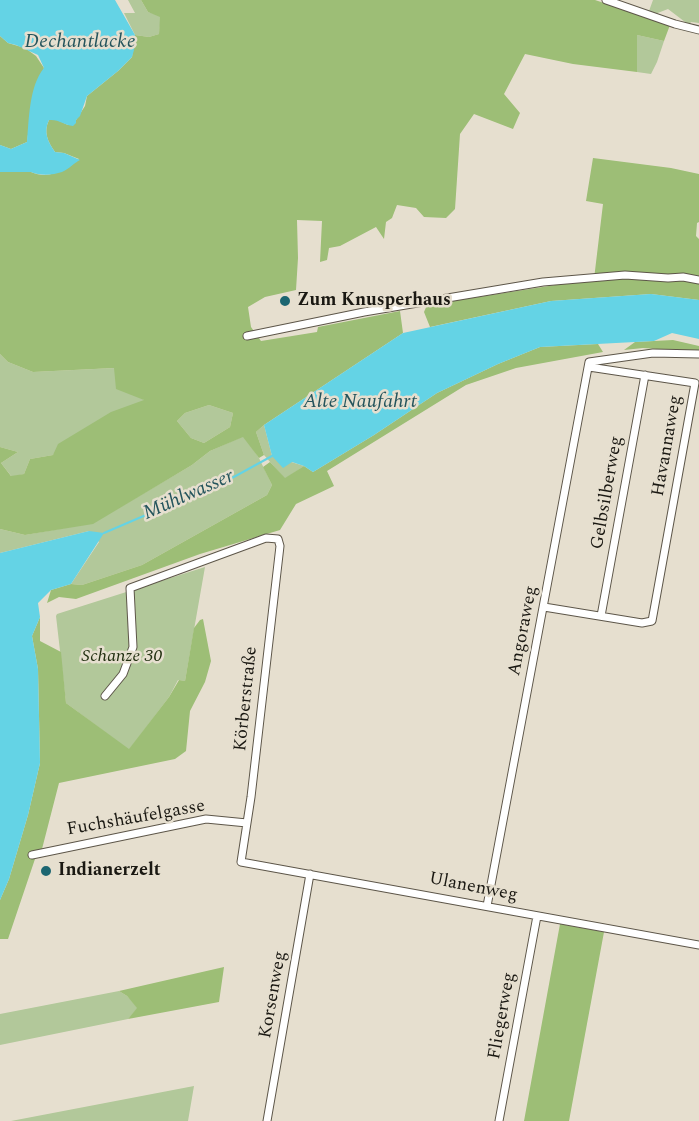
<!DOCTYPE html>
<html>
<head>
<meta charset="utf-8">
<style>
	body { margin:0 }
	canvas { display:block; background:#e6dfcf }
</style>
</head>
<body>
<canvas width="699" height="1121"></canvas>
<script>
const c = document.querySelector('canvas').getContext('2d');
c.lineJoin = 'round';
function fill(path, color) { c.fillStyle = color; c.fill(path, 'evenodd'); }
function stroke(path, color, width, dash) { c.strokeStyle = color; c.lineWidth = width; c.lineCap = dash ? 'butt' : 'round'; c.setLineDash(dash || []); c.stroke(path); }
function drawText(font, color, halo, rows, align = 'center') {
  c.font = font + ' Spectral,serif'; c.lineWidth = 5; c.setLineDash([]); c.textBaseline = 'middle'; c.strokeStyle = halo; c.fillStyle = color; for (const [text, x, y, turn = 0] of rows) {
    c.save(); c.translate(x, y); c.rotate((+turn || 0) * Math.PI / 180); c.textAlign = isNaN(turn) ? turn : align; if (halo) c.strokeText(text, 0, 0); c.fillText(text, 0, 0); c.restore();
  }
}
fill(new Path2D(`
	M128,0h13l7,12 13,4 -2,18 -10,3 -14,-2 -11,-22h11z
	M653,0h46v23l-8,-1 -2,3 -21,-16 -13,5 -6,-3z
	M637,35l27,6 -7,21 -6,12 -14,-2z
	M0,354l8,8 25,10 82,-4 30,33 -34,12 -58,42 -23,4 -6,15 -12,3 -11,-14 17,-11 -18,-5z
	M209,405l24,8 -3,14 -26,16 -13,-5 -14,-17 8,-8z
	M264,425l8,31 32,10 -19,13 -21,-24 -8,-23z
	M244,436l15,22 13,27 -5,10 -125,70 -60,20 -11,-1 28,-42 -10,-11 -89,22v-24l25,6 68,-12 99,-58 18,-14z
	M205,567l-20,114 -7,-1 -9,17 -40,53 -63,-47 -10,-87 1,-2z
	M119,991l8,5 11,12 -10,11 -128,26v-31z
	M194,1086l-6,35h-177z`), '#b2c89a');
fill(new Path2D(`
	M141,0h454l75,25 -6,16 -27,-6v37l-64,-8 -48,-10 -21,40 16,19 -7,16 -39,-15 -14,20 -5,75 -9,9 -22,-1 -8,-9 -19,-3 -5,13 -6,4 -2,17 -8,-12 -36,19 -11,2 -2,12 -7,2 2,-41 -25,-1 1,38 -2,32 -31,7 -17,10 3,20 10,14 56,-9 1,-5 82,-16 3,22 -139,92 -8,7 8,23 -5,3 -16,-21 -33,14 -18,14 -99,59 -68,11 -25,-6v-82l18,5 -17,11 10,13 13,-2 6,-15 23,-4 5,-11 53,-32 33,-12 -28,-11 -2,-21 -81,4 -25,-10 -8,-8v-182h31c18,8 35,-2 48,-13l-15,-6 -9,-1c-7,-10 -12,-20 -6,-32l6,-1 13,6 8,-5 9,-14 2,-10 31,-25 14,-14 3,-22 14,2 10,-3 1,-17 -12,-5zM209,405l24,8 -3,14 -26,16 -13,-5 -14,-17 8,-8z
	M0,36l8,7 17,5 11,8 8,12 -11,28 -6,46 -16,7 -11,-4z
	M593,158l78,10 28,6v48l-2,1 -1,13 3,3v61l-48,-6 -100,7 -121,26 -6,-15 3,-7 167,-26 9,-75 -17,-3z
	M673,340l26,6v6l-56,-4 -19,2 11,-8z
	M598,344l5,8 -87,16 -50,17 -139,86 7,15 -38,18 -16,26 -80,24 -124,45 -17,-2 -12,6 4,-13 20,-6 11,1 60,-20 125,-70 5,-10 -9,-18 7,-5 15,16 19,-12 9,6 61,-37 63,-42 61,-29 42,-17z
	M40,617v24l21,11 5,51 63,46 40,-52 10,-17 6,1 9,-53 6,-8 3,-1 8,42 -6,21 -15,29 -4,40 -11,8 -116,24 -17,66 -7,10 -27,80h-8v-39l9,-21 19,-64 12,-52 -2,-94 -6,-33z
	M560,924l44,8 -35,189h-45z
	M224,967l-5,35 -91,17 9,-11 -10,-12 -8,-5z`), '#9dbe76');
fill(new Path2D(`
	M0,0h115l20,35 -1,15 -2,7 -14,14 -31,25 -7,20 -4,4v3l-3,3c-9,-1 -14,-7 -24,-6 -6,12 -1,22 6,32l9,1 16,7c-6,3 -11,9 -18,12 -9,3 -22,4 -31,0h-31v-27l11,4 16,-7c2,-22 2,-56 17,-74l-6,-13 -22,-10 -8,-2 -8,-7z
	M651,294l48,6v39l-27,-6 -18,8 -114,6 -42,17 -61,29 -63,42 -61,37 -9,-6 -12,-4 -9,6 -11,-12 -8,-31 139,-92 148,-32z
	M89,531l15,2 -33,51 -20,6 -13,13 2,14 -8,19 6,33 2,94 -12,52 -19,64 -9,21v-347z`), '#64d3e5');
stroke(new Path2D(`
	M104,533l128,-55 40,-22`), '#64d3e5', 2);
const street = new Path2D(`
	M606,0l69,24 24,6
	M247,336l117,-24 179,-30 82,-7 43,3 15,-1 16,3
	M544,607l98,16 10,-2 43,-238 -106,-16
	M601,616l44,-241
	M105,696l18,-22 10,-27 -3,-59 136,-50 12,1 2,7 -29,251 -10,65 458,83
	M32,855l174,-36 41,4
	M487,906l102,-544 64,-9 46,1
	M267,1121l43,-247
	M499,1121l38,-205`);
stroke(street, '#5d5649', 9);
stroke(street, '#fff', 7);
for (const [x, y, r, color] of [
	[285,301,6,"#1c6671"],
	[46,871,6,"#1c6671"]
]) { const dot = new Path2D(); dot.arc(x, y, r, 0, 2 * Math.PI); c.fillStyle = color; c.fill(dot); stroke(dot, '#e6dfcf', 2); }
drawText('bold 18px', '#1a1812', '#e6dfcf', [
	["Zum Knusperhaus",297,301],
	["Indianerzelt",58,871]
], 'left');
drawText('18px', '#1a1812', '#e6dfcf', [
	["Havannaweg",668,446,-80],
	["Gelbsilberweg",608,493,-80],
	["Angoraweg",524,631,-79],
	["Körberstraße",247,699,-84],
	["Fuchshäufelgasse",136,819,-10],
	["Ulanenweg",473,888,11],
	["Korsenweg",274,995,-80],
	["Fliegerweg",503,1016,-80]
]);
drawText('italic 18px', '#212f10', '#e6dfcf', [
	["Schanze 30",122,657]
]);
drawText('italic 20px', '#24545c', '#e6dfcf', [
	["Dechantlacke",80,43],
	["Alte Naufahrt",360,403],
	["Mühlwasser",189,496,-24]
]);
</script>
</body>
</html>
